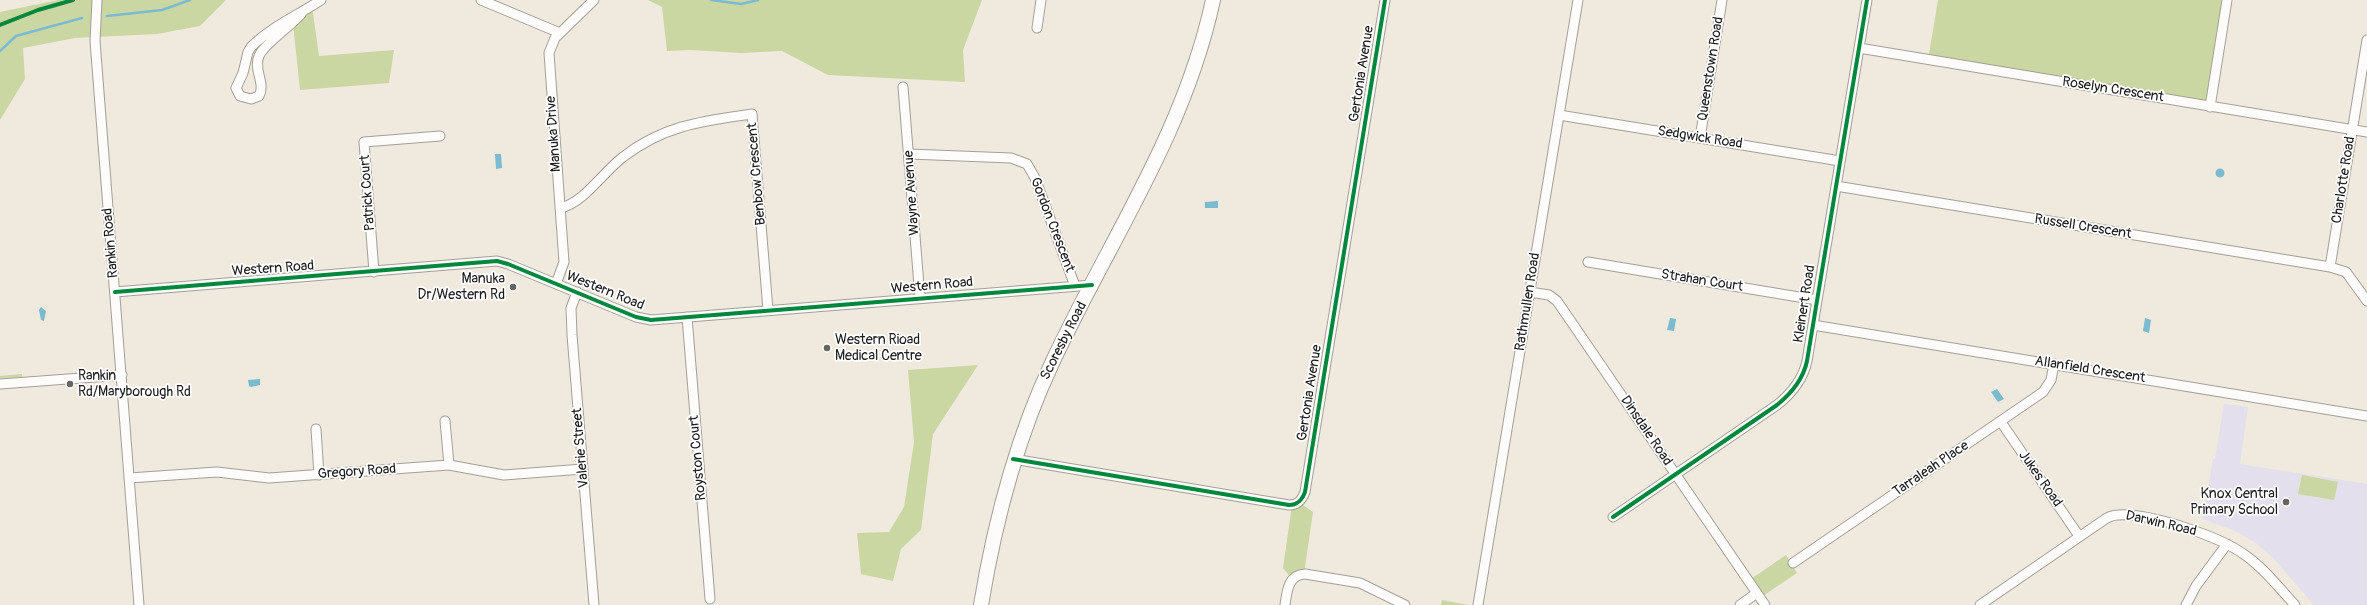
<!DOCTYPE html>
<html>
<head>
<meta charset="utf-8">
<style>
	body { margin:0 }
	canvas { display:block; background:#f0e9de }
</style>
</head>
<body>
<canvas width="2367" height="605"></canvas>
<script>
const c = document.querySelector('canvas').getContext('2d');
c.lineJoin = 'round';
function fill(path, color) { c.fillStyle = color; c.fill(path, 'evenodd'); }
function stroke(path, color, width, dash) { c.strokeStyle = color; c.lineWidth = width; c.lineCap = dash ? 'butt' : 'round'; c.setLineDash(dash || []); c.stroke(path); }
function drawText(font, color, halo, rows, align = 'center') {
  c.font = font + ' Pangolin,sans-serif'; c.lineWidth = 3.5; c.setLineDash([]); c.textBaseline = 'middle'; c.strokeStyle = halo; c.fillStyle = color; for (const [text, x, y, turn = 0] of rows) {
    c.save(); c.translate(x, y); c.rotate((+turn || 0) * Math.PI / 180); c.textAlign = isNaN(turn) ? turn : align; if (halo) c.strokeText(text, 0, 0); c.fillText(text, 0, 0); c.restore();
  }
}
fill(new Path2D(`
	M2224,404l24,3 -8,57 127,20v121h-53l-39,-45 -19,-17 -21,-12 -32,-12 10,-60h2z`), '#e3dfec');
fill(new Path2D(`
	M58,0h168l-26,26 -43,8 -82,4 -52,10 2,31 -25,41v-108z
	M648,0h334l-19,50 2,32 -137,-7 -46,-24 -41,2 -51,-3 -23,1 -5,-44z
	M1938,0h289l-17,107 -282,-47z
	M312,6l7,50 75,-6 -5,33 -89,7 -7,-66z
	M978,365l-45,69 -12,96 -20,19 -8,32 -32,-7 -4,-41 32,-1 15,-25 10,-65 -6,-72z
	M22,374v3l-22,1v-2z
	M2302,475l36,7 -4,18 -36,-6z
	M1299,502l14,10 -9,62 -12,5 -9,-11 9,-63z
	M1786,555l11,18 -37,25 -12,-17z
	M1442,600l27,5h-28z`), '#cbd7a2');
fill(new Path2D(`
	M495,154h6l1,14 -6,1z
	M2215.5 173a4.5 4.5 0 1 1 9 0a4.5 4.5 0 1 1-9 0Z
	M1218,201v7h-13v-6z
	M41,307l5,4 -2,10 -3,-1 -2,-10z
	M1670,318l6,1 -2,12 -7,-1z
	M2145,318l6,2 -2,13 -6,-2z
	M260,379v6l-9,2 -2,-1 -1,-6z
	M1997,389l7,10 -6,3 -7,-10z`), '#7cbbcf');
stroke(new Path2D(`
	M711,0l30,4 17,-4
	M107,16l55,-6 28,-10
	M0,51l16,-15 66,-18`), '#7cbbcf', 2.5);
const minor = new Path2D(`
	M97,0l-2,41 44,564
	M481,0l79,33
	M301,14c-10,12 -38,31 -42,42 -6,14 7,27 0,40l-8,3 -11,-3 -4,-8 7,-15 5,-21 3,-5c21,-21 46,-31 70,-47
	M1037,28l4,-28
	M2367,40l-37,227 16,5 21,29
	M1859,48l508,84
	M903,87l17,211
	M2210,107l17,-107
	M1559,115l281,46
	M1700,138l22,-138
	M909,154l102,4 16,6 8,14 40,108
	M1836,186l494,81
	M560,208c24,-5 44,-37 63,-51 41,-32 80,-36 129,-43l16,196
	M1588,262l229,38
	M374,272l-10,-130 76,-6
	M556,284l8,-22 -15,-209 6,-15 39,-38
	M115,292l382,-31 11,3 128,53 15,3 441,-35
	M577,292l-6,16 1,27 22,270
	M1530,292l19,3 8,6 208,304
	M687,317l23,282
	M1813,325l554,91
	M0,384l122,-9
	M445,421l4,44
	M2001,422l78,114
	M316,429l3,46
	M1013,459l276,46c9,0 13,-5 16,-13l80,-492
	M129,478l88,-6 52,6 180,-13 55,10 79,-6
	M1613,517l164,-112c15,-12 26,-25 30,-44l60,-361
	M1793,563l250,-171 8,-12 3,-16
	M1285,605c2,-14 3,-30 20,-31l55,9 45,22
	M1478,605l100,-605
	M1740,605l17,-12
	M1980,605l121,-83c5,-4 10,-7 17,-7 32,-2 101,21 127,40 19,13 34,33 50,50
	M2186,605l10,-19 31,-42`);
const primary = new Path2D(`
	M981,605c14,-85 35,-166 72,-244 57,-122 131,-227 160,-361`);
stroke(minor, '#a49f99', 11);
stroke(primary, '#a49f99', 16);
stroke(minor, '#fdfcfa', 9);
stroke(primary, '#fdfcfa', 14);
stroke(new Path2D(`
	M0,25l38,-15 35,-10
	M115,292l382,-31 11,3 128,53 15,3 441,-35
	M1013,459l276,46c9,0 13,-5 16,-13l80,-492
	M1613,517l164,-112c15,-12 26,-25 30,-44l60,-361`), '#00873e', 4);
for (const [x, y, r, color] of [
	[513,287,4,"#666460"],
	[827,348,4,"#666460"],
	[70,384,4,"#666460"],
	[2286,502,4,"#666460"]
]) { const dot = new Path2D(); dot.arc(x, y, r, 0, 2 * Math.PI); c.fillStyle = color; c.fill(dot); stroke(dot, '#fff', 1.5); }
drawText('14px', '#1c1c1c', '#fff', [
	["Queenstown Road",1711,69,-81],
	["Gertonia Avenue",1362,74,-81],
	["Roselyn Crescent",2113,90,9],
	["Manuka Drive",554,134,-94],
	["Sedgwick Road",1700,138,9],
	["Benbow Crescent",757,174,-95],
	["Charlotte Road",2344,180,-81],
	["Patrick Court",368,193,-94],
	["Wayne Avenue",912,193,-94],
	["Gordon Crescent",1052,225,69],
	["Russell Crescent",2083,227,9],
	["Rankin Road",111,243,-95],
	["Western Road",273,269,-4],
	["Strahan Court",1702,281,9],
	["Western Road",932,286,-5],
	["Western Road",605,291,22],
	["Rathmullen Road",1528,302,-81],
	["Kleinert Road",1805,304,-81],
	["Scoresby Road",1064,341,-63],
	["Allanfield Crescent",2090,370,9],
	["Gertonia Avenue",1310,393,-81],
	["Dinsdale Road",1646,431,56],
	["Valerie Street",581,448,-95],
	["Royston Court",698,458,-95],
	["Tarraleah Place",1931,469,-34],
	["Gregory Road",357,472,-4],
	["Jukes Road",2040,479,55],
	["Darwin Road",2161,524,13]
]);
drawText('14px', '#1c1c1c', '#fff', [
	["Manuka",505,279],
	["Dr/Western Rd",505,295],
	["Western Rioad",835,340,"left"],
	["Medical Centre",835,356,"left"],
	["Rankin",78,376,"left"],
	["Rd/Maryborough Rd",78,392,"left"],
	["Knox Central",2278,494],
	["Primary School",2278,510]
], 'right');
</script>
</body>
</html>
